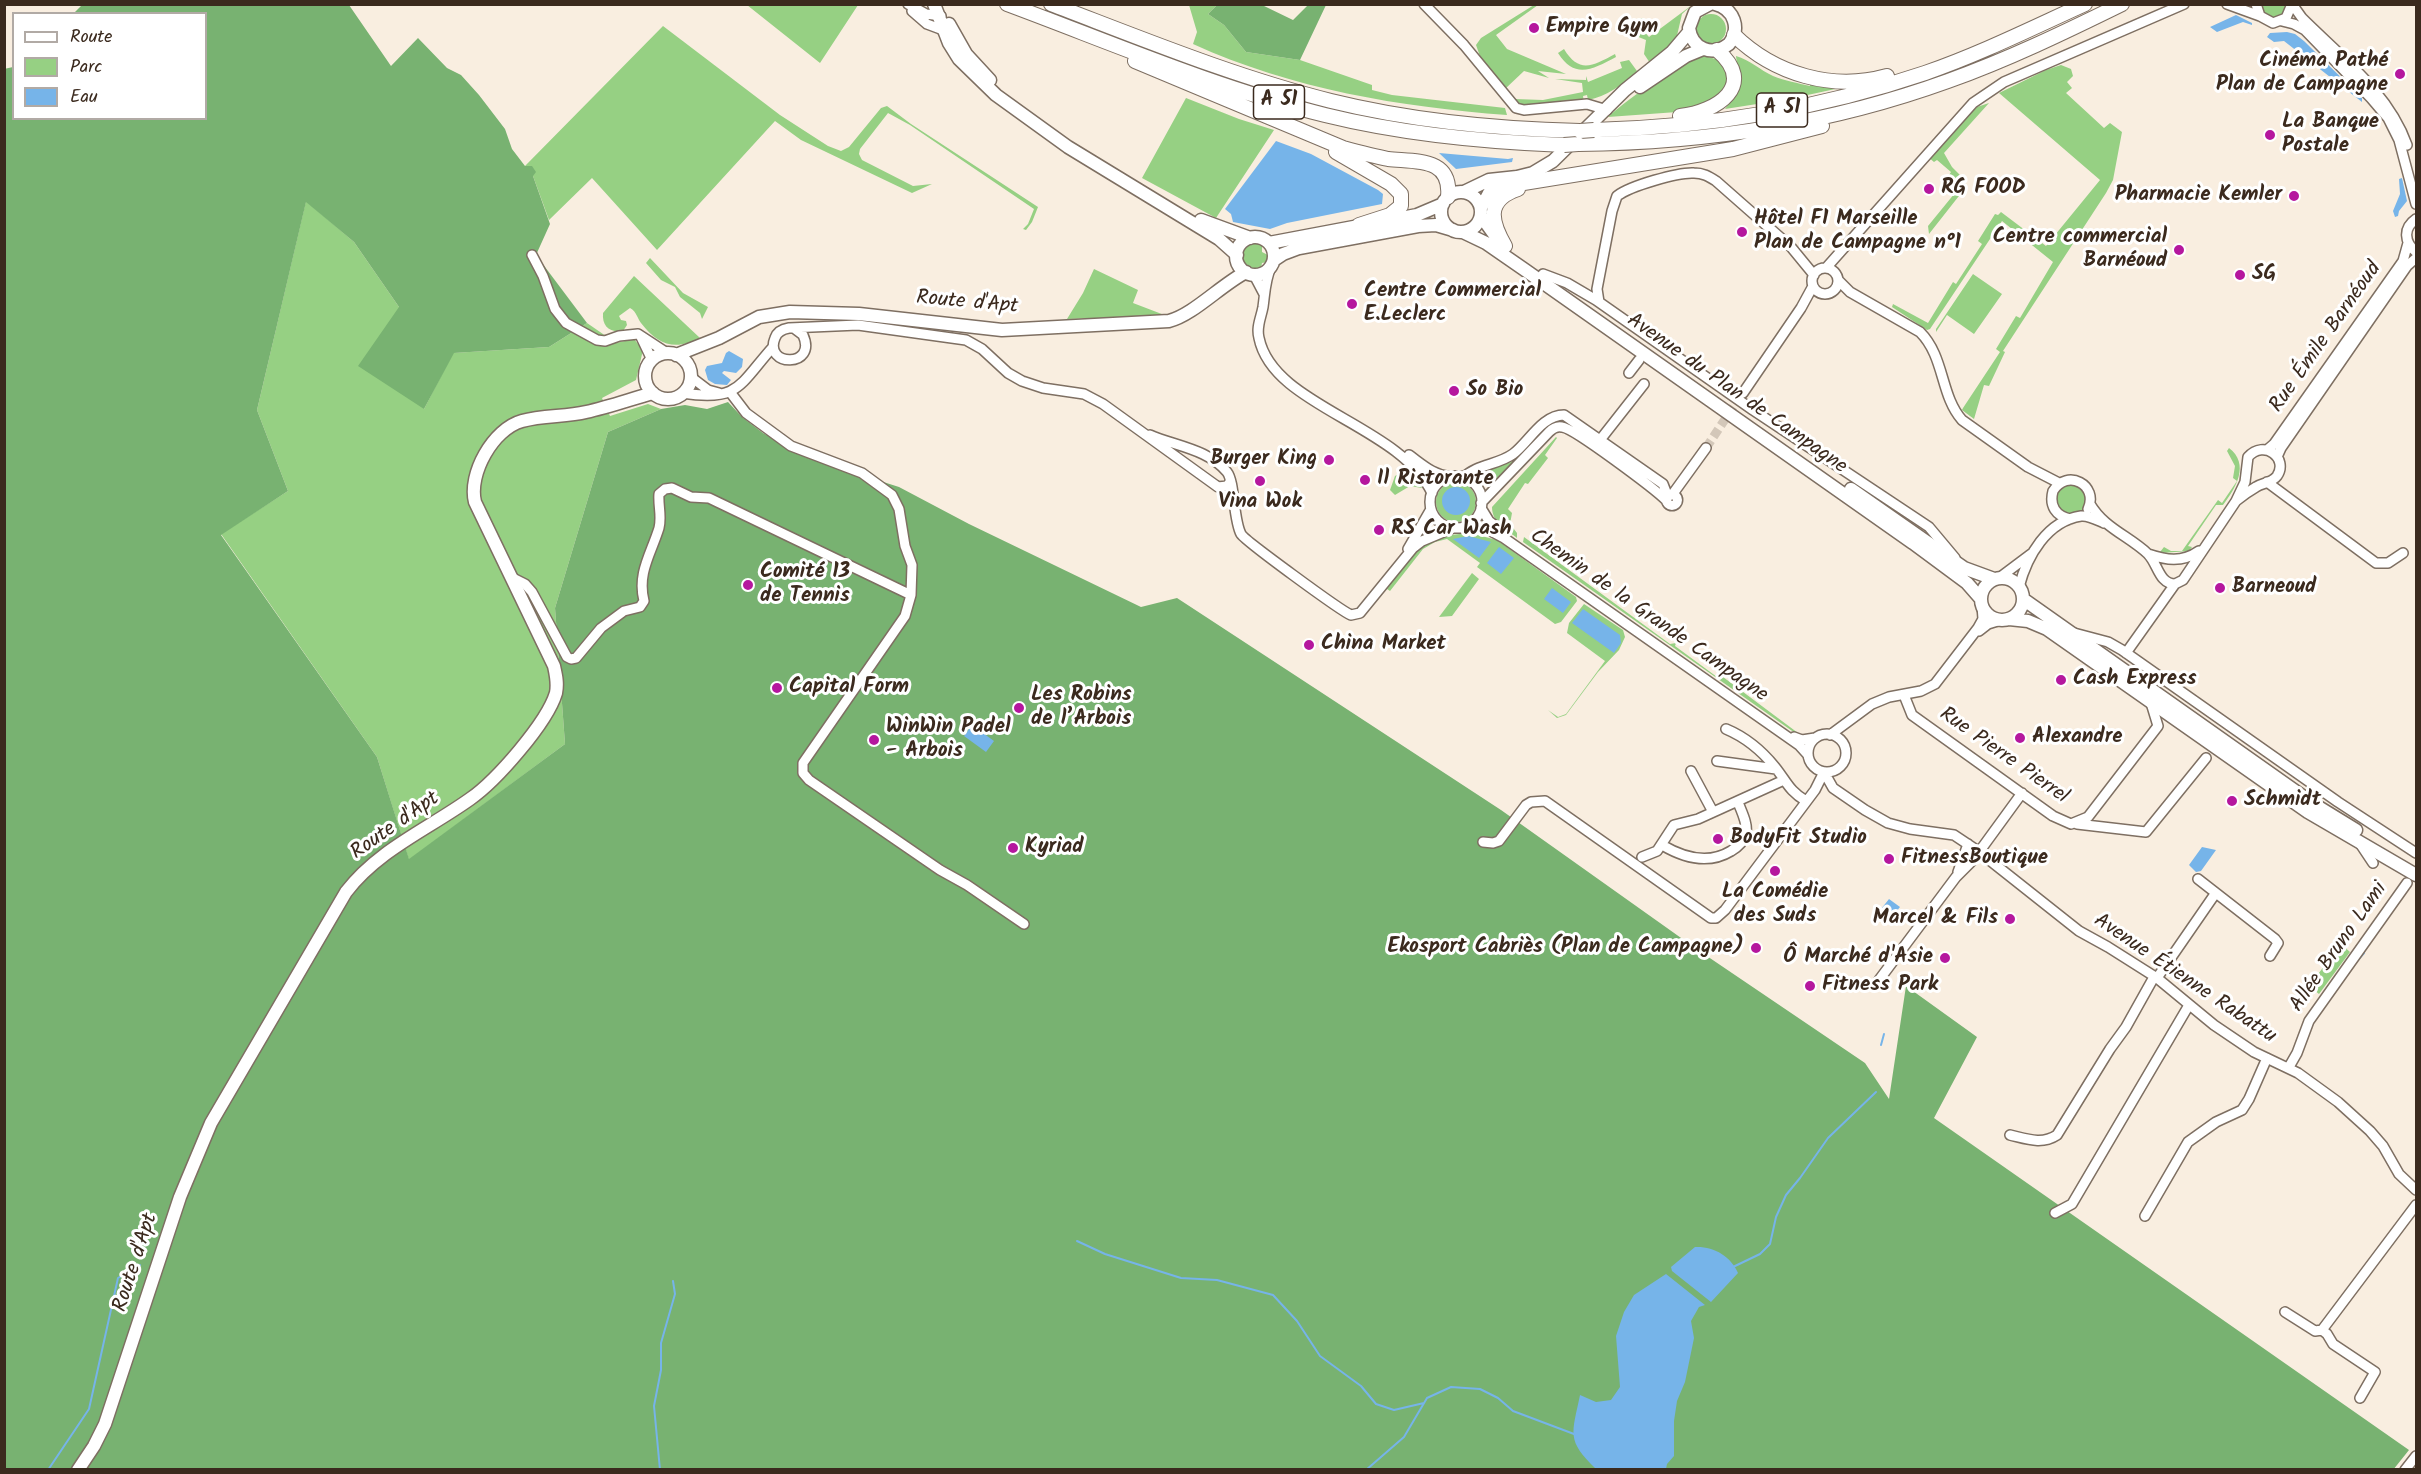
<!DOCTYPE html>
<html>
<head>
<meta charset="utf-8">
<style>
	body { margin:0 }
	#map { position:relative; width:2421px; height:1474px; overflow:hidden; background:#f9eee0; font-family:Kalam,sans-serif }
	canvas { display:block }
	.frame { position:absolute; inset:0; border:6px solid #3b2a1e; pointer-events:none }
	.legend { position:absolute; left:12px; top:12px; width:195px; height:108px; box-sizing:border-box; background:#fff; border:2px solid #b1aaa5; margin:0; padding:8px 10px; list-style:none; font-size:18px; color:#3b2a1e }
	.legend li { display:flex; align-items:center; gap:12px; height:30px }
	.legend b { width:30px; border:2px solid #b1aaa5 }
</style>
</head>
<body>
<div id="map">
<canvas width="2421" height="1474"></canvas>
<div class="frame"></div>
<ul class="legend">
<li><b style="height:8px;background:#fff"></b>Route</li>
<li><b style="height:16px;background:#96d083"></b>Parc</li>
<li><b style="height:16px;background:#76b4e9"></b>Eau</li>
</ul>
</div>
<script>
const c = document.querySelector('canvas').getContext('2d');
c.lineJoin = 'round';
function fill(path, color) { c.fillStyle = color; c.fill(path, 'evenodd'); }
function stroke(path, color, width, dash) { c.strokeStyle = color; c.lineWidth = width; c.lineCap = dash ? 'butt' : 'round'; c.setLineDash(dash || []); c.stroke(path); }
function drawText(font, color, halo, rows, align = 'center') {
  c.font = font + ' Kalam,sans-serif'; c.lineWidth = 6; c.setLineDash([]); c.textBaseline = 'middle'; c.strokeStyle = halo; c.fillStyle = color; for (const [text, x, y, turn = 0] of rows) {
    c.save(); c.translate(x, y); c.rotate((+turn || 0) * Math.PI / 180); c.textAlign = isNaN(turn) ? turn : align; if (halo) c.strokeText(text, 0, 0); c.fillText(text, 0, 0); c.restore();
  }
}
fill(new Path2D(`
	M747,5h111l-38,58z
	M1189,5h28l-9,9 16,11 22,27 54,8 72,25v5l20,5 113,13 2,7c-107,-8 -215,-26 -314,-71l4,-12z
	M1534,5h4l-42,30 11,14 59,25 -28,-3 11,7 -25,-7 -19,18 10,10 28,1 40,-8 -1,-9 -27,-4 31,1v-4l2,6 34,-14 -2,-6 9,-2 8,11 -2,3c-15,12 -28,22 -47,26l-1,-5 -4,1 1,6 -56,4 -10,-2 -36,-42 -6,-17 5,-7z
	M1692,5l-10,9 -6,26 -26,23 -6,-9 2,-14 -15,-6 1,-9 10,-7 5,8 -5,3 7,8z
	M2260,5h28l-5,10 -8,4 -12,-6z
	M1696 29a15 15 0 1 1 30 0a15 15 0 1 1-30 0Z
	M663,26l117,89 48,31 13,5 8,-4 32,-39 6,-2 24,18 127,83 -6,15 -6,8 -3,-1 5,-5 6,-15 -124,-84 -22,-12 -28,36 -1,5 3,6 51,26 19,-2 -20,9 -111,-53 -26,-19 -118,129 -65,-72 -43,42 -16,-44 -8,-10z
	M1564,49c15,25 29,17 51,5l1,3c-23,12 -41,23 -58,-4z
	M1700,55l16,4 12,11v16l-7,12 -44,14 -69,5c24,-22 63,-47 92,-62z
	M1736,56c14,4 24,14 37,20 12,5 25,7 37,10v-3l30,5 -51,11 -64,10 12,-16 2,-10z
	M2061,65l10,4 2,7 -6,6 5,6 -6,5 38,35 6,-5 12,9 -9,48 -7,13 -103,158 2,1 -16,34 -5,-1 -10,34 -12,-9 1,-2 37,-56 -4,-3 20,-33 4,2 33,-56 -51,-41 -72,108 -3,1 -35,-23 1,-3 35,19 25,-41 3,2 26,-40 -4,-3 17,-27 3,1 3,-3 45,34 54,-66 -101,-87 47,-23z
	M1186,98l53,21 35,11 -58,88 -74,-40z
	M1989,103l-45,50 8,14 12,12 2,8 -37,47 -1,-8 31,-38 -2,-6 -8,-7 2,-3 -14,-12 -3,2 -6,-5 49,-50z
	M306,201l48,41 45,65 25,102 29,-56 96,-6 38,-24 29,20 18,-4 9,11 -7,30 -34,18 8,18 38,-12 13,5 -53,23 -53,176 10,136 -156,116 -32,-103 -156,-223 67,-43 -31,-81z
	M1252,242l10,3v7l6,3 -1,7 -5,1 -1,5 -7,2 -9,-3 -4,-9 2,-10z
	M650,258l33,35 25,14 -6,12 -2,-6 -20,-16 -5,-10 -14,-7 -15,-17z
	M1094,269l44,21 -5,13 34,13 -100,3 16,-26z
	M1973,274l29,20 -28,40 -27,-19 -11,17v-3z
	M634,276l66,62c-25,13 -42,7 -59,-15 -4,-5 -4,-11 -11,-15l-11,8 2,4 5,1 1,4 -4,6c-14,2 -21,-5 -20,-18z
	M1556,437l1,1 -12,17 3,3 -20,26 -3,-1 -17,26 4,4 -2,11 7,9v5c-11,-9 -25,-15 -25,-31z
	M1530,444l2,2 -40,44 -7,-19 26,-9z
	M2229,448c21,16 7,40 -6,57h-7l-28,41 4,1 -3,4 -28,2 -1,-1 4,-5 7,4h11l36,-51 4,3 15,-22 -4,-3 2,-12 -8,-15z
	M1406,469l16,19 -12,-2 -15,9 -5,-5 5,-14z
	M1436 502a20 20 0 1 1 40 0a20 20 0 1 1-40 0Z
	M2056 500a15 15 0 1 1 30 0a15 15 0 1 1-30 0Z
	M1470,533l27,7 79,57 1,4 -16,21 -6,2 -78,-57 3,-4 -33,-24 -12,3 -12,7 -33,42 -3,-2c27,-37 34,-53 83,-56z
	M1524,537l146,107 6,-1 -1,3 42,31 2,-3 79,59h-3l-272,-191z
	M1472,573l7,6 -27,37 -13,1z
	M1584,604l39,26 2,7 -6,13 -21,22 -32,43 -9,3 -9,-8 10,7 8,-3 39,-53 -38,-28 2,-10z
	M2341,944l9,8 -31,42 -10,-8z`), '#96d083');
fill(new Path2D(`
	M82,5h267l42,61 27,-28 29,30 14,7 18,20 26,34 7,20 13,17h7l4,6 -3,4 17,48 -14,31 51,68 -38,24 -95,6 -30,56 -66,-43 41,-59 -45,-65 -48,-40 -49,208 31,81 -67,44 156,222 32,102 156,-115 -10,-136 53,-176 53,-23 24,-4 22,4 21,-7 14,15 21,16 42,24 94,30 70,37 172,83 36,-9 324,212 197,140 167,113 24,36 17,-113 71,51 -43,81 475,332 -16,20 -2388,-1 -1,-1400 9,-2 1,51h192v-104l-132,-1z
	M1217,5h45l31,15 15,-15h18l-26,55 -54,-8 -22,-27 -16,-11z`), '#78b271');
fill(new Path2D(`
	M2236,15l16,8v2l-9,-3 -26,10 -7,-5z
	M2287,32l8,2 9,7 58,57v4l-78,-61 -10,1 -7,-5 3,-4z
	M1276,141l35,13 67,36 5,4 -1,10 -95,19 -17,6 -37,-7 -2,-8 -6,-5z
	M1439,153l69,6 5,-1 -1,4 -56,7z
	M2402,178l5,23 -8,10 -1,5 -3,1 -2,-6 7,-17 -1,-15z
	M729,351l14,8 -1,8 -6,6 -12,-2 -2,2 9,7 -4,5 -12,-1 -7,-4 -3,-10 2,-4 15,-3 4,-10z
	M1442 501a14 14 0 1 1 28 0a14 14 0 1 1-28 0Z
	M1468,536l23,6 -12,16 -26,-19z
	M1499,547l15,11 -13,16 -14,-11z
	M1552,588l19,14 -8,11 -19,-14z
	M1583,609l37,26 1,8 -7,10 -42,-30z
	M972,725l22,16 -8,11 -22,-16z
	M2202,847l14,3 -15,21 -5,1 -7,-7z
	M1889,899l11,8 -13,16 -10,-9z
	M1695,1247c18,-1 36,9 43,26l-27,29 -39,-31 -1,-4z
	M1666,1274l39,31 -6,2 -8,14 3,17 -9,44 -8,19 -3,20v35l-7,8 -1,5h-70c-30,-29 -24,-35 -16,-74l16,7 15,-2 9,-13 -4,-51 8,-24 10,-17z`), '#76b4e9');
stroke(new Path2D(`
	M2357,961l7,-8 -2,-2
	M1881,1045l3,-11
	M1077,1241l28,13 76,24 36,2 56,15 24,26 23,35 41,30 15,18 18,6 30,-7
	M1733,1267l27,-13 10,-10 6,-27 10,-22 14,-17 28,-40 48,-46
	M48,1470l41,-61 29,-131 22,-13
	M660,1470l-6,-64 7,-36v-27l14,-49 -2,-13
	M1366,1470l38,-33 23,-39 24,-11 29,2 18,9 15,13 61,23`), '#76b4e9', 2);
stroke(new Path2D(`
	M1706,448l35,-53`), '#d3c7b9', 9, [9, 4.5]);
const minor = new Path2D(`
	M908,4l18,10 15,2
	M1424,4l40,41 52,63 8,2 63,-6 20,6
	M2227,4l33,12
	M2256,4l4,12 13,7 13,-5 6,-14
	M2292,4l10,14c38,38 87,75 105,127
	M912,11l15,13 16,6
	M2282,21l12,3 11,6 66,68 17,20 11,22 17,64
	M2416,219c-13,9 -12,23 0,33
	M532,255l11,21 12,33 11,14 31,17 8,1 14,-5 19,-2 29,19
	M1271,267c-6,13 -6,26 -8,40 -2,11 -7,20 -4,31 14,69 140,86 173,155
	M1826,268l147,-165 31,-21 180,-78
	M1812 281a13 13 0 1 1 26 0a13 13 0 1 1-26 0Z
	M1543,274l24,9 29,17 157,110 176,117 26,31
	M1254,275l10,19
	M1838,280l12,12 70,40c25,25 20,63 42,88l66,47 31,16
	M1599,302l-2,-13 15,-78 5,-15c13,-10 61,-24 77,-23 9,0 14,3 22,8l75,66 23,28
	M795,329l8,6c15,33 -40,32 -28,3 2,-6 8,-9 14,-10l69,-3 108,15 16,9 26,24 14,8 21,7 41,6 19,10 115,83 9,-1 3,-4
	M641,337l11,23
	M1629,373l10,-13
	M691,377l17,13 11,3
	M730,392l16,21 45,33 71,27 30,22 7,14 6,37 7,19 -1,30 -6,21 -102,147v10l6,7 131,90 27,15 57,39
	M683,393c56,9 56,-8 90,-46
	M1743,393l58,-85 12,-22
	M1150,435c25,11 58,14 77,37 8,10 6,47 14,62 3,6 100,77 110,81l9,-2 53,-65 9,-7 31,-13
	M1600,440l44,-56
	M2267,450l7,-6 129,-183 5,-18
	M1409,455c14,10 24,20 42,22
	M2277,457l4,-9 126,-182 9,-8
	M1430 502a26 26 0 1 1 52 0a26 26 0 1 1-52 0Z
	M1463,478c14,-14 35,-13 50,-24 16,-12 29,-39 51,-39l99,69 5,13
	M2267,482l109,81h12l15,-10
	M1666.5 500a5.5 5.5 0 1 1 11 0a5.5 5.5 0 1 1-11 0Z
	M1672,495l34,-47
	M1481,503l68,-71c4,-4 8,-6 13,-5 12,1 93,62 105,74
	M2090,504c14,24 39,32 58,50 10,10 11,30 27,30l8,-4 53,-79 9,-19 3,-25c16,-18 41,1 29,19 -5,7 -15,7 -21,11 -7,4 -14,9 -20,14
	M1481,508l8,13 14,11
	M2070,519c-14,-3 -21,-13 -17,-28 14,-23 46,-6 35,18
	M1460,528h25l19,10 295,207 9,10
	M1408,549l23,-40
	M2148,554c18,6 34,9 51,-3
	M511,577l14,7 7,8 35,65 4,2 5,-1 25,-30 23,-17 16,-4 4,-6c-7,-28 7,-47 15,-73 3,-12 -1,-22 0,-34l6,-5 7,-1 19,9 18,1 202,97
	M1999,578l32,-24
	M2019,587c8,-31 28,-66 62,-71 7,-1 16,4 23,7
	M1979,631l9,-7 13,-4
	M2074,633l34,9 14,8 216,152 78,51
	M2126,653l49,-69
	M1904,695l8,20 141,101 18,8 17,-7 70,-91 -7,-23
	M1726,729c19,8 36,22 49,38 12,15 14,24 31,34
	M1808 753a19 19 0 1 1 38 0a19 19 0 1 1-38 0Z
	M1830,735l42,-31 17,-7 32,-6 14,-7 43,-56 5,-9 -1,-13
	M1794,737l8,3 13,-2
	M1717,761l59,8
	M1691,771l22,41
	M1824,772l9,16 32,22 23,13 22,6 44,6 24,16 101,80 29,16 49,31 57,47 40,27 44,21 40,29 32,29 13,15 16,28 17,16
	M2077,824l69,8 60,-74
	M1483,842l10,1 6,-2 27,-36 5,-3 14,-1 166,117h5l9,-8 90,-120 9,-18
	M1662,845c22,13 46,20 69,6 7,-4 13,-10 15,-18 2,-10 -5,-22 -8,-31
	M2361,845l12,18
	M1979,852l43,-59
	M1642,857l15,-6 17,-26 24,-6 86,-39
	M1958,872l10,-28
	M2198,879l77,60 3,4 -8,13
	M2157,978l58,-84
	M1876,984l80,-107 24,-24
	M2289,1067l8,-14 12,-32 98,-138
	M2010,1135c17,4 32,10 47,0l53,-86 16,-22 28,-50
	M2055,1213l17,-9 117,-199
	M2145,1216l43,-74 28,-20 26,-12 7,-11 18,-41
	M2285,1312l30,19 7,-1 5,4 6,10 42,28 -15,26
	M2322,1330l94,-125
	M2405,1470l11,-14`);
const major = new Path2D(`
	M934,4l15,39 10,16 37,36 72,52 151,92 18,16
	M1710,4l-15,8 -6,16c3,21 23,29 40,16 12,-16 5,-35 -14,-40
	M949,24l17,30 24,26
	M1640,87l46,-31 17,-7
	M1464,192l25,-12 28,-3 16,-4 20,-12 72,-71 47,-38 17,-20
	M1441 212a20 20 0 1 1 40 0a20 20 0 1 1-40 0Z
	M1481,208l8,-15 18,-10
	M1481,216l18,25
	M1201,220l49,18
	M1463,232l23,11 39,27 388,273 54,40 14,16
	M1236 256a19 19 0 1 1 38 0a19 19 0 1 1-38 0Z
	M1269,243l148,-28 26,-11
	M1274,260l9,-6 16,-6 119,-22 18,-1 17,5
	M645 376a23 23 0 1 1 46 0a23 23 0 1 1-46 0Z
	M676,355l43,-17 40,-21 31,-5 69,2 143,16 167,-9c24,-6 52,-36 77,-49
	M1851,489l113,79 30,11
	M1981 599a21 21 0 1 1 42 0a21 21 0 1 1-42 0Z
	M2023,599l289,204 44,27
	M2009,619l19,2 19,8 261,183 108,63
	M78,1470l16,-24 11,-22 75,-227 31,-74 135,-231c32,-42 82,-63 124,-93 26,-18 77,-76 86,-106 2,-10 0,-18 -2,-27l-79,-164c-7,-28 18,-73 47,-81 21,-6 44,-4 64,-9 23,-5 45,-13 67,-19`);
const highway = new Path2D(`
	M1007,4c105,39 209,84 318,111 77,19 159,27 239,30
	M1051,4c92,35 184,73 280,97 81,20 166,28 249,30
	M1734,35c41,40 99,56 153,41
	M1135,61l208,87c15,4 30,8 45,11 28,3 64,-2 60,38
	M1680,116c37,-4 78,-31 37,-66
	M1594,130c112,-3 225,-21 331,-57 55,-19 107,-45 160,-69
	M1578,144c126,-1 251,-20 370,-63 59,-21 117,-49 174,-77
	M1336,152l55,32 10,10v12l-11,9 -31,10
	M1499,187l234,-38 89,-23
	M1505,246c-14,-24 -20,-46 13,-57`);
stroke(minor, '#7e6f62', 12);
stroke(major, '#7e6f62', 15);
stroke(highway, '#7e6f62', 16);
stroke(minor, '#fff', 9);
stroke(major, '#fff', 12);
stroke(highway, '#fff', 14);
const highwayBridge = new Path2D(`
	M1580,131l14,-1
	M1564,145l14,-1`);
stroke(highwayBridge, '#7e6f62', 16, []);
stroke(highwayBridge, '#fff', 14);
for (const [x, y, r, color] of [
	[1534,28,6,"#b5179e"],
	[2400,74,6,"#b5179e"],
	[2270,135,6,"#b5179e"],
	[1929,189,6,"#b5179e"],
	[2294,196,6,"#b5179e"],
	[1742,232,6,"#b5179e"],
	[2179,250,6,"#b5179e"],
	[2240,275,6,"#b5179e"],
	[1352,304,6,"#b5179e"],
	[1454,391,6,"#b5179e"],
	[1329,460,6,"#b5179e"],
	[1365,480,6,"#b5179e"],
	[1260,481,6,"#b5179e"],
	[1379,530,6,"#b5179e"],
	[748,585,6,"#b5179e"],
	[2220,588,6,"#b5179e"],
	[1309,645,6,"#b5179e"],
	[2061,680,6,"#b5179e"],
	[777,688,6,"#b5179e"],
	[1019,708,6,"#b5179e"],
	[2020,738,6,"#b5179e"],
	[874,740,6,"#b5179e"],
	[2232,801,6,"#b5179e"],
	[1718,839,6,"#b5179e"],
	[1013,848,6,"#b5179e"],
	[1889,859,6,"#b5179e"],
	[1775,871,6,"#b5179e"],
	[2010,919,6,"#b5179e"],
	[1756,948,6,"#b5179e"],
	[1945,958,6,"#b5179e"],
	[1810,986,6,"#b5179e"]
]) { const dot = new Path2D(); dot.arc(x, y, r, 0, 2 * Math.PI); c.fillStyle = color; c.fill(dot); stroke(dot, '#fff', 2); }
for (const [x, y, w] of [
	[1279,102,51],
	[1782,110,51]
]) { const box = new Path2D(); box.roundRect(x - w / 2, y - 17, w, 34, 4.5); c.fillStyle = '#fff'; c.fill(box); stroke(box, '#3b2a1e', 1.5); }
drawText('bold 20px', '#3b2a1e', null, [
	["A 51",1279,102],
	["A 51",1782,110]
]);
drawText('bold 21px', '#3b2a1e', '#fff', [
	["Empire Gym",1546,28],
	["Cinéma Pathé",2388,62,"right"],
	["Plan de Campagne",2388,86,"right"],
	["La Banque",2282,123],
	["Postale",2282,147],
	["RG FOOD",1941,189],
	["Pharmacie Kemler",2282,196,"right"],
	["Hôtel F1 Marseille",1754,220],
	["Plan de Campagne n°1",1754,244],
	["Centre commercial",2167,238,"right"],
	["Barnéoud",2167,262,"right"],
	["SG",2252,275],
	["Centre Commercial",1364,292],
	["E.Leclerc",1364,316],
	["So Bio",1466,391],
	["Burger King",1317,460,"right"],
	["Il Ristorante",1377,480],
	["Vina Wok",1260,503,"center"],
	["RS Car Wash",1391,530],
	["Comité 13",760,573],
	["de Tennis",760,597],
	["Barneoud",2232,588],
	["China Market",1321,645],
	["Cash Express",2073,680],
	["Capital Form",789,688],
	["Les Robins",1031,696],
	["de l’Arbois",1031,720],
	["WinWin Padel",886,728],
	["- Arbois",886,752],
	["Alexandre",2032,738],
	["Schmidt",2244,801],
	["BodyFit Studio",1730,839],
	["Kyriad",1025,848],
	["FitnessBoutique",1901,859],
	["La Comédie",1775,893,"center"],
	["des Suds",1775,917,"center"],
	["Marcel & Fils",1998,919,"right"],
	["Ekosport Cabriès (Plan de Campagne)",1744,948,"right"],
	["Ô Marché d'Asie",1933,958,"right"],
	["Fitness Park",1822,986]
], 'left');
drawText('21px', '#3b2a1e', '#fff', [
	["Route d'Apt",967,304,5],
	["Rue Émile Barnéoud",2327,338,-55],
	["Avenue du Plan de Campagne",1736,395,35],
	["Chemin de la Grande Campagne",1648,617,35],
	["Rue Pierre Pierrel",2003,757,35],
	["Route d'Apt",396,827,-35],
	["Allée Bruno Lami",2340,948,-55],
	["Avenue Étienne Rabattu",2184,980,34],
	["Route d'Apt",137,1263,-72]
]);
</script>
</body>
</html>
